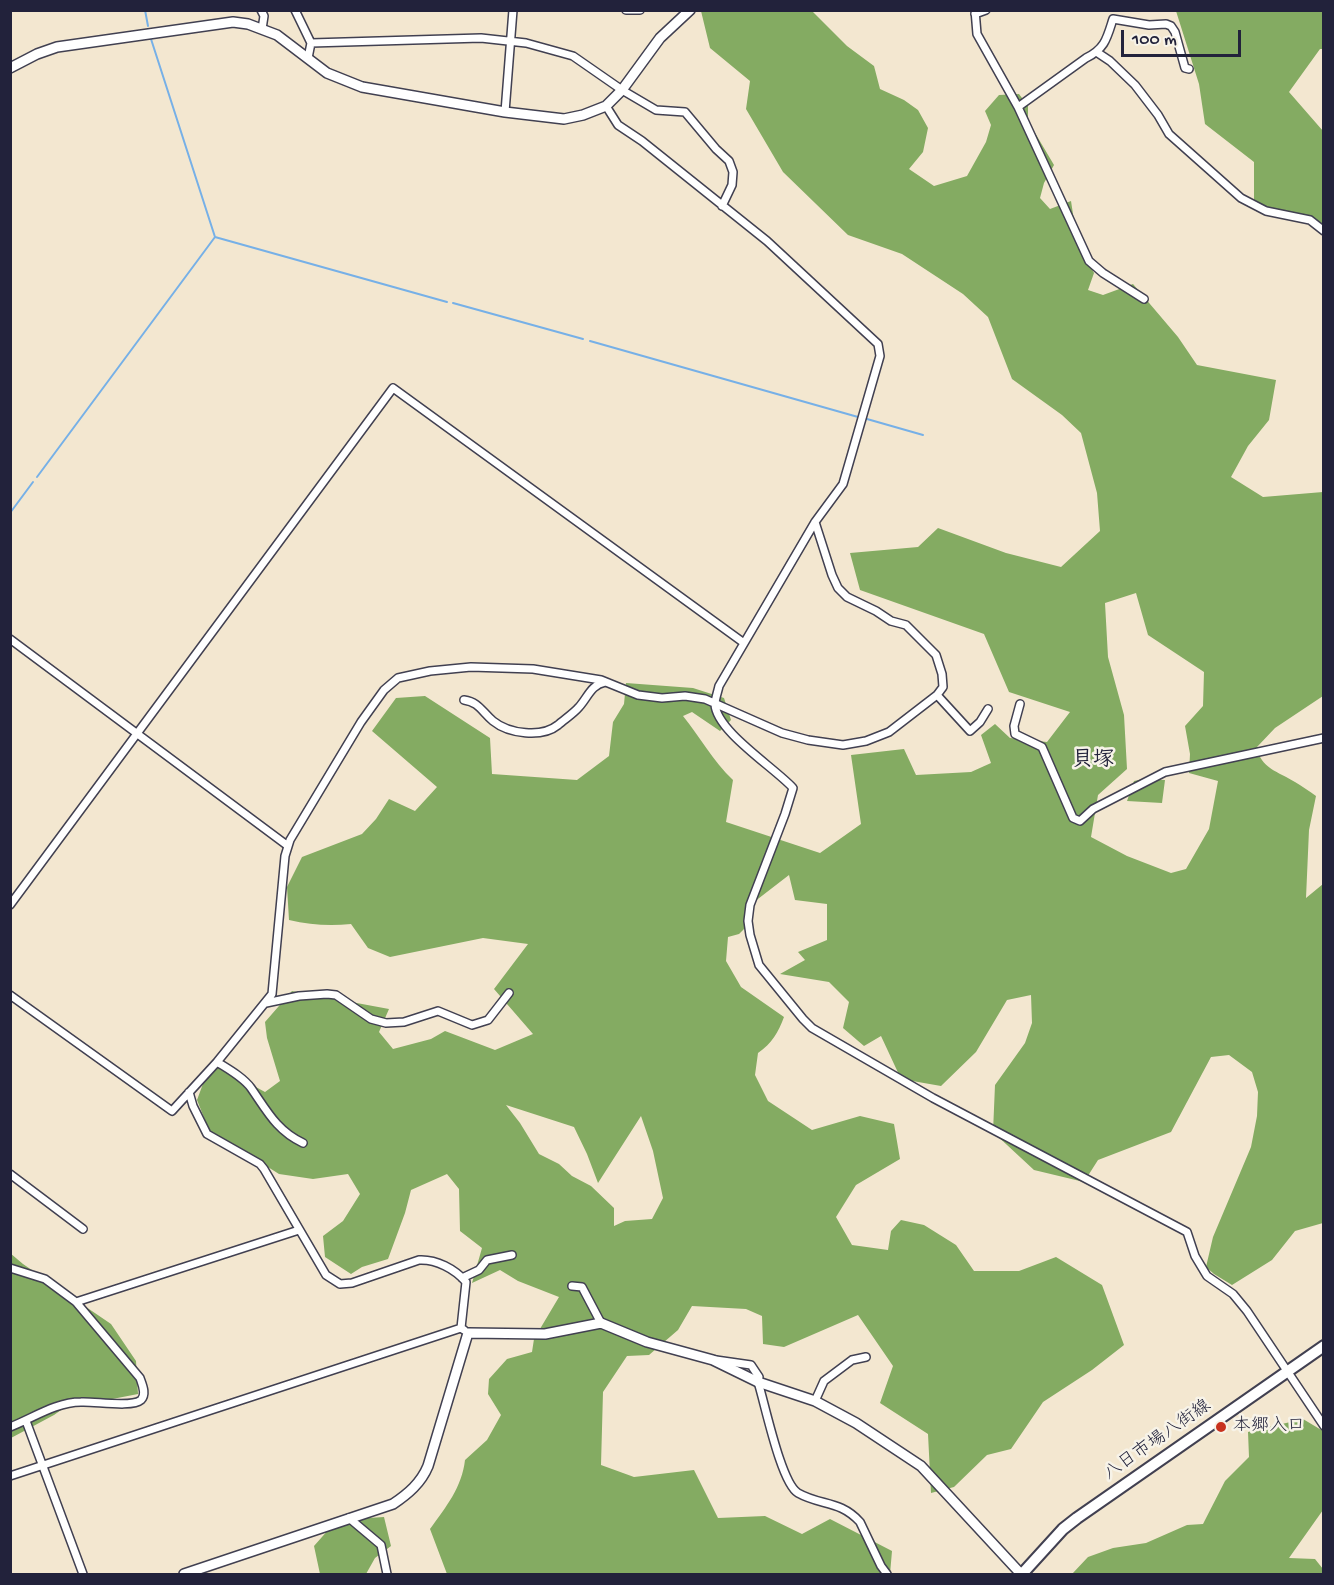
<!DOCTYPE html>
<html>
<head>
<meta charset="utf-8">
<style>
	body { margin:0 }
	#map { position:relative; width:1334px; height:1585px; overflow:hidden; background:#f3e7d0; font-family:"Gochi Hand",sans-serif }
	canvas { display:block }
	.frame { position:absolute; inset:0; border:12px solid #22223b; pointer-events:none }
	.scale { position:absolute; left:1121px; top:30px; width:120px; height:27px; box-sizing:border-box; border:3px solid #22223b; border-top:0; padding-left:8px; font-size:18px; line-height:21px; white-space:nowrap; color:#22223b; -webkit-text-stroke:4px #f7f3e8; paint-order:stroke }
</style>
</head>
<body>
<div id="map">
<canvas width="1334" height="1585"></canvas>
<div class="frame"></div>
<div class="scale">100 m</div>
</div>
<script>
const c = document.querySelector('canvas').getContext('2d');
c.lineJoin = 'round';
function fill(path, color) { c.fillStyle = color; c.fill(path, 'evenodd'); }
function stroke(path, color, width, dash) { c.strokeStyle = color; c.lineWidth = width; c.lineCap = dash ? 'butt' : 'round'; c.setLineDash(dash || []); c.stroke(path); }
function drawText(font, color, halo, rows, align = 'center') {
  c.font = font + ' "Gochi Hand","Klee One",sans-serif'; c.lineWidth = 5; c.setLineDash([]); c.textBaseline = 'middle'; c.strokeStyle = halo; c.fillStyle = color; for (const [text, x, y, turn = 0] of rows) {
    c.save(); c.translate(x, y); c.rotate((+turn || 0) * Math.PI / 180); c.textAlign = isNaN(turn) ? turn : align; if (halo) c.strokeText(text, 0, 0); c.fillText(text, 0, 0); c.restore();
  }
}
fill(new Path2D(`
	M701,11h111l35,35 27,20 6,23 24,11 14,10 10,18 -5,24 -14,17 25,17 33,-10 19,-34 5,-17 -6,-14 14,-16 20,-1 9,12v15l26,44 -10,18 -4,15 10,11 21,-8 6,39 17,33 -6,17 15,5 30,-11 45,53 19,28 79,15 -7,40 -21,26 -17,31 32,20 60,-5v204l-48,32 -18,19c3,21 22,25 38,35 7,4 14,9 21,14l-7,34 -3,68 17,-14v339l-28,8 -23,29 -40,25 -18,-11 -8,-7 7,-30 38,-90 6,-31 1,-24 -6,-20 -23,-17 -18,2 -40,75 -73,28 -14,22 -50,-12 -41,-38 2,-47 30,-42 7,-20 -1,-28 -24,5 -31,52 -35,34 -40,-7 -20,-43 -17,10 -21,-18 6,-26 -20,-20 -49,-8 25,-14 -7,-8 29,-12v-36l-32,-4 -6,-25 -35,27 -2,19 -13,13 -11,3 -2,24 15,26 43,30c-6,16 -12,26 -26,36l-3,22 13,26 44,29 48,-14 34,8 6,35 -44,26 -20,32 16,28 36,5 3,-19 10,-11 23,5 32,20 18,26h45l37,-14 46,28 22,60 -32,25 -49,32 -32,47 -24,6 -33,32 -23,6 -3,-59 -48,-31 13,-37 -35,-51 -74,32 -21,-3 -1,-28 -16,-7 -54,-3 -14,24 -29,25 -22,1 -24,36 -2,73 33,12 60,-7 24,48 47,-2 37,18 28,-15 62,32 -2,23h-443l-17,-45c16,-22 32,-42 35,-69l22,-20 14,-25 -13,-21 1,-15 18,-20 25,-7 2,-13 25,-42 -41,-16 -18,-11 -28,13 10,-35 -22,-17 -1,-42 -12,-15 -36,16 -6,23 -17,46 -26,8 -11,7 -26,-17 -2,-21 20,-15 17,-27 -12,-20 -35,5 -34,-5 -70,-44 -12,-30 7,-19 15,-14 46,25 15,-11 -13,-43 -2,-16 27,-31 97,18 -10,23 14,17 38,-10 14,-8 50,19 38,-16 -39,-45 34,-45 -45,-6 -93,19 -22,-9 -17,-24c-21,2 -41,1 -62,-4l-2,-33 15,-30 60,-23 14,-15 13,-20 26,12 22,-24 -65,-56 24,-33 29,-2 65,42 2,36 85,6 32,-24 4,-34 11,-18 2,-21 67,5 31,10 7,22 -11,11 -28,-19 -9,4c17,21 30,45 50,64l-7,42 94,31 41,-29 -10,-69 53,-6 12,26 55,-3 20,-9 -10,-28 14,-11 15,14 37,4 23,-30 -61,-20 -25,-58 -124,-44 -10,-37 68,-6 20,-19 68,25 55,14 39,-36 -3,-38 -16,-60 -19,-18 -50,-36 -24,-62 -25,-23 -61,-40 -54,-19 -65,-63 -37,-63 4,-28 -40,-33zM1136,593l12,42 56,37 -1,34 -18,20 5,28 -1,19 29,8 -9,48 -23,40 -15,4 -44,-17 -36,-19 7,-42 29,-26 -3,-54 -16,-58 -3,-54zM506,1105l68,22 13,27 11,29 43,-67 12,35 10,47 -11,21 -27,2 -11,5v-18l-23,-22 -19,-10 -13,-12 -20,-10 -19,-31z
	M1176,11h147v38h-3l-31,43 34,39v92l-6,2 -63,-22v-41l-49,-38 -6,-40z
	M1143,779l22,1 -3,23 -35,-2 7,-20z
	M10,1253l13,11 88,60 25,37 2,33 -36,7h-28l-20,14 -43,23z
	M1303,1419l20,12v79l-34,48 26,1 8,10v5h-251l16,-17 25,-9 33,-5 41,-18 16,-1 22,-43 24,-24 -1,-25z
	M384,1517l7,29 -16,12 -9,16h-46l-6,-28 23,-26z`), '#84ab62');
stroke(new Path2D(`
	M145,10l3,16
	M151,39l64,198
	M215,237l232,65
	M453,303l130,36
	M590,341l268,76
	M867,419l56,16
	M37,477l178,-240
	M10,513l23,-31`), '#76b0e7', 2);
const street = new Path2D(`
	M261,10l3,6 -2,13
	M295,10l16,33 -3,15
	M626,10h14
	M975,10l2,24 41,73 71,154 14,12 41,26
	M975,14l11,-4
	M311,43l170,-5 45,5 47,13 49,34 34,20 29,2 31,37 13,12 4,11 -1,13 -10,21
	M1098,53l12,8 25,24 23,30 11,19 72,64 25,13 44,9 14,11
	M606,106l12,19 24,16 125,100 111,103 2,12 -37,128 -28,38 -96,164c-1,5 -4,13 -4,18 1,27 60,64 78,84l-8,26 -35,91 -2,16 2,14 9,30 44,54 9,9 121,70 254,134 8,24 12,20 26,18 14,17 77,115
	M1018,107l68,-49c19,-9 21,-20 27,-39l36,6 17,-1 5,2 4,6 10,36 4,1
	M505,112l8,-102
	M10,639l278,207
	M937,695l33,36 10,-9 8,-13
	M464,700c15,2 18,12 29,21 16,13 49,17 65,4 7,-6 16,-12 21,-18 9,-10 12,-22 26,-25
	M1020,704l-6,22 1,8 27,13 31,71 7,3 13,-12 72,-37 159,-34
	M10,905l383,-517 351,255
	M10,995l162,116 45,-49 55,-68 13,-138 5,-16 71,-118 23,-32 14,-12 32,-7 41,-4 62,2 68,11 37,15 24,3 23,-2 20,3 77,34 26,7 35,5 23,-4 23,-9 48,-37 6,-8 -1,-13 -6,-19 -30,-30 -15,-4 -15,-10 -29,-14 -9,-9 -6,-13 -17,-53
	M266,1003l33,-7 28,-2 9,1 35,24 15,4 18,-1 34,-11 34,14 16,-5 21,-27
	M217,1062c11,7 26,15 34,26 16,23 26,43 52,55
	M189,1092l4,14 14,28 53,30 4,5 62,106 14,9 12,-1 67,-23c17,-1 36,9 47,22l-5,46 3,2
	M10,1174l73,55
	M10,1268l35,11 31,23 64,76c2,6 7,16 1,22 -9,8 -47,1 -60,2 -25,0 -48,16 -71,25
	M462,1278l17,-8 8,-10 25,-5
	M572,1286l10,1 19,36
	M76,1302l223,-72
	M716,1360l35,5 8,12 -1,5c7,22 23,101 40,111 23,13 42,7 62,29l21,44 6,8
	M815,1401l9,-20 28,-21 14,-3
	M26,1421l57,153
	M10,1476l451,-148
	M349,1518l32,27 6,29`);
const secondary = new Path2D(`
	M10,68l27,-14 20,-7 176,-25 15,2 29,11 50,38 35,14 143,25 59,7 19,-4 23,-9 16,-16 38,-52 30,-28
	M184,1574l209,-70c15,-10 28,-21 35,-38l40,-133 77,1 56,-11 46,19 66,18 45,22 57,19 41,22 65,43 100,108`);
const primary = new Path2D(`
	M1022,1574l41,-45 14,-11 247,-172`);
stroke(street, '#414051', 10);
stroke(secondary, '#414051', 12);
stroke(primary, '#414051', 14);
stroke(street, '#fff', 7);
stroke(secondary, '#fff', 9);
stroke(primary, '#fff', 10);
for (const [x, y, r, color] of [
	[1221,1427,6,"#c8321e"]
]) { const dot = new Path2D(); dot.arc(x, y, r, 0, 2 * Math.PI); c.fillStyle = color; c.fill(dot); stroke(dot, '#f7f3e8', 2); }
drawText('18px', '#22223b', '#f7f3e8', [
	["本郷入口",1233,1427]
], 'left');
drawText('18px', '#22223b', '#f7f3e8', [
	["八日市場八街線",1158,1441,-35]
]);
drawText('bold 21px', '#22223b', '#f7f3e8', [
	["貝塚",1093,762]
]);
</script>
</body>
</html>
